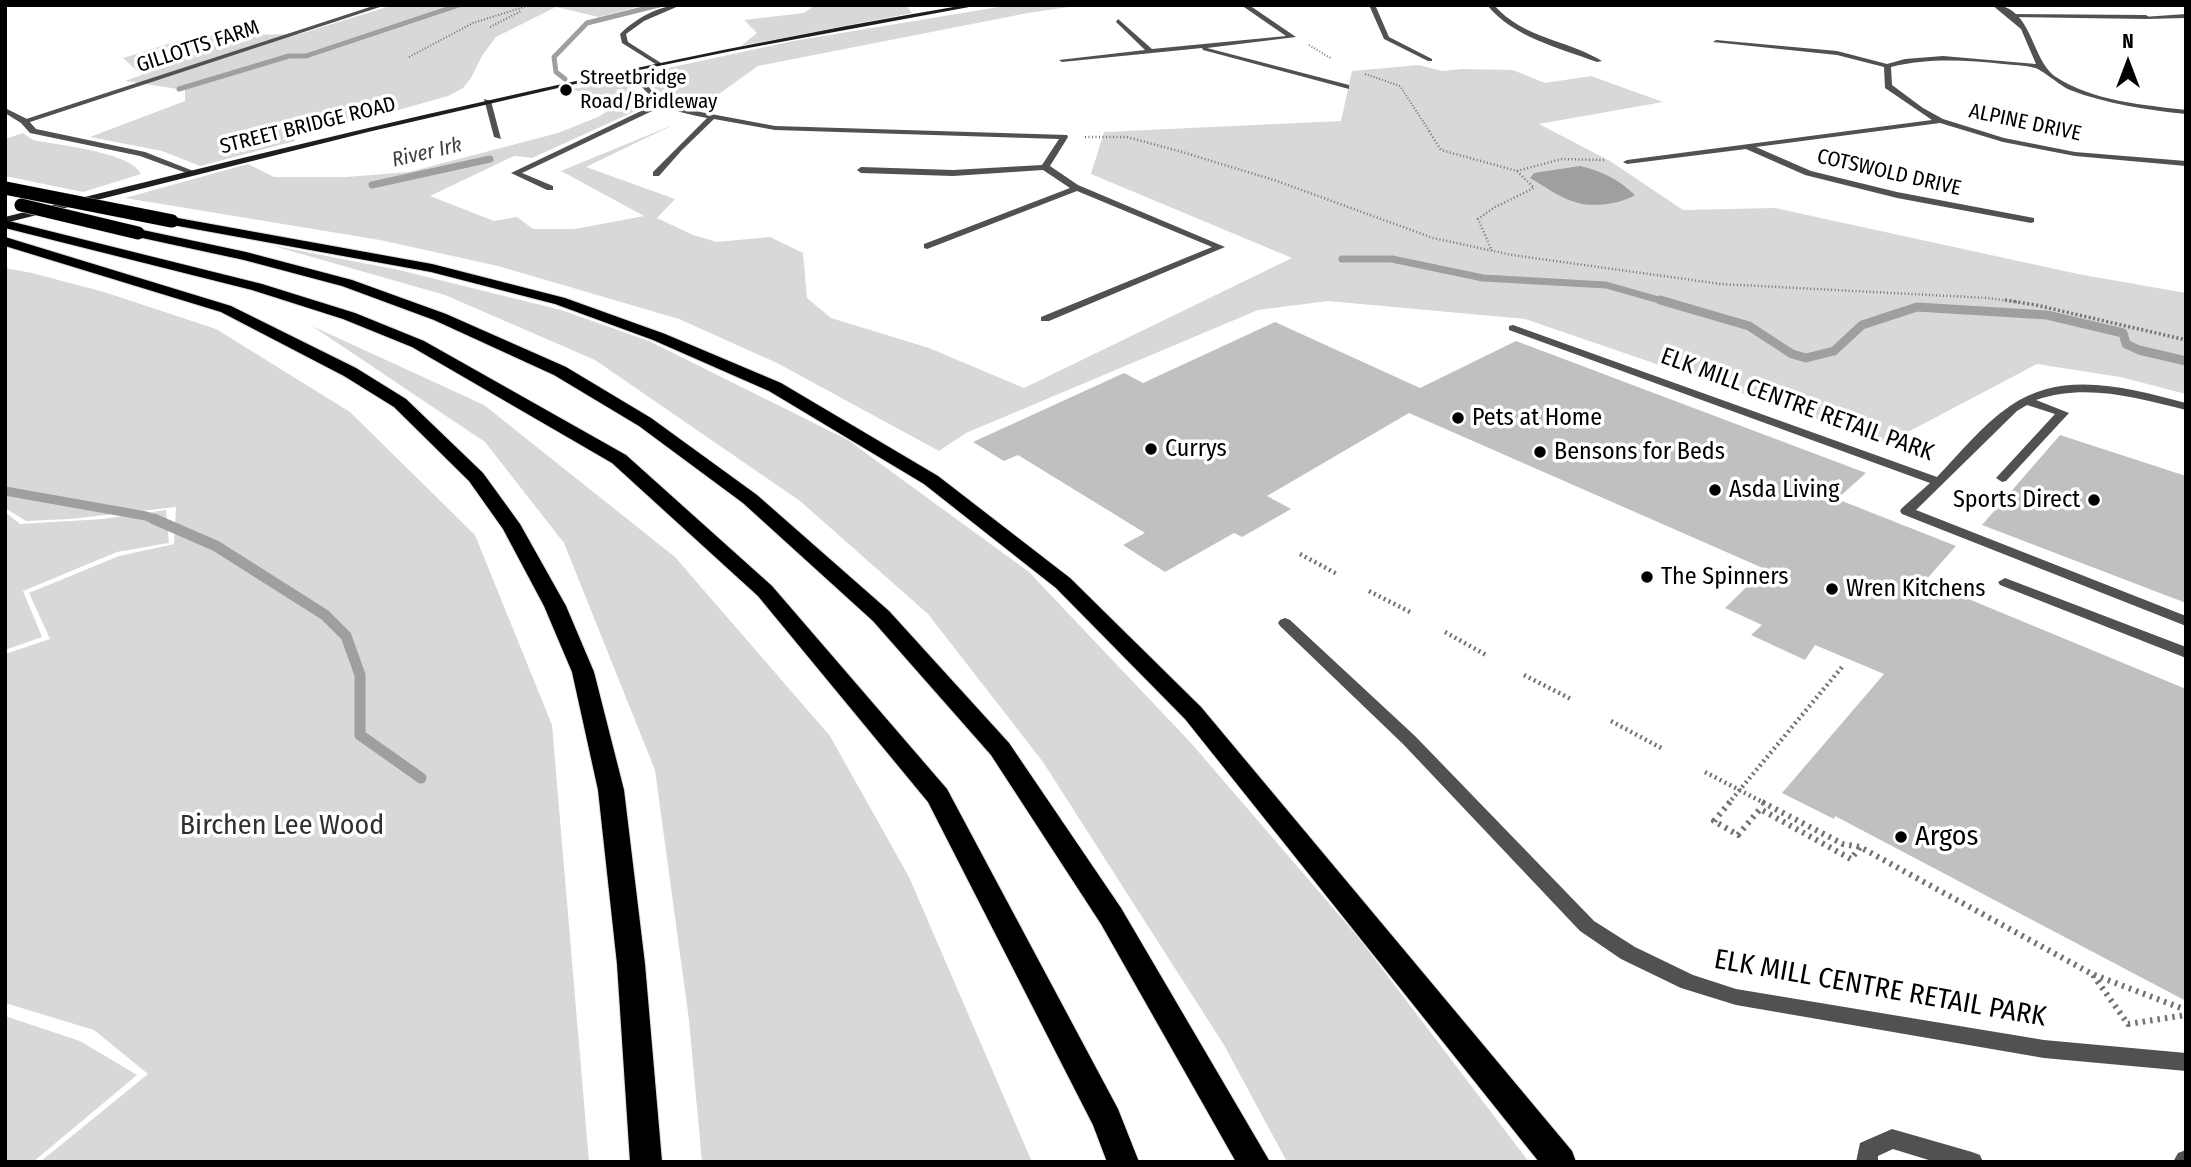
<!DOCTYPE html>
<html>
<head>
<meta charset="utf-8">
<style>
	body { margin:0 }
	#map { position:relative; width:2191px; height:1167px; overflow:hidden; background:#fff; font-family:"Fira Sans Condensed",sans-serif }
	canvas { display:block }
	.frame { position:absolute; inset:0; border:7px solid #000; pointer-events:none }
	.north { position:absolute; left:2093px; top:28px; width:70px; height:70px; -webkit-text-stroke:5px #fff; paint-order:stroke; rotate:0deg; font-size:19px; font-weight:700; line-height:28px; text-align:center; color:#000 }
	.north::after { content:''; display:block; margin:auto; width:24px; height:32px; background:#000; clip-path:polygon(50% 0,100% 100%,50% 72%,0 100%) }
</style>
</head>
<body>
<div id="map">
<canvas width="2191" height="1167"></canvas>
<div class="frame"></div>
<div class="north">N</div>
</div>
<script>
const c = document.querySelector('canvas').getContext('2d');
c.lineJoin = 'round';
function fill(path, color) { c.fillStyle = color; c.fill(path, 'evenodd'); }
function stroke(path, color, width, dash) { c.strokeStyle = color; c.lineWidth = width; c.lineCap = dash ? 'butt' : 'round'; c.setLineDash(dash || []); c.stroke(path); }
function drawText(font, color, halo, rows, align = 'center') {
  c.font = font + ' "Fira Sans Condensed",sans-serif'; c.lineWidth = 7; c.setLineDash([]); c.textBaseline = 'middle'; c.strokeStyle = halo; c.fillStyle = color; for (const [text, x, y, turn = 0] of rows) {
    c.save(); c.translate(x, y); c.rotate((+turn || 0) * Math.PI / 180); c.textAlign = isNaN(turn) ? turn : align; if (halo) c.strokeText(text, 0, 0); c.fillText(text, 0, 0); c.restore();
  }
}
fill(new Path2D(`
	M393,5h252l-46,12 -43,-10 -60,30 -14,19 -11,22 -8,10 -15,8 -64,18 -93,14 4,13 -95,25 -38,-15 -72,-14 95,-36v-11l-60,-9 17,-6 -19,-17 70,-22 107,-2z
	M815,5h91l6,8 -171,33 16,-13 -13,-13 60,-7z
	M1011,5h71l-54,8 -270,53 -60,43 -21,-6 -30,-20 -2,-10 148,-32z
	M1419,65l23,6 20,-2 51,1 32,13 46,-7 72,26 -124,22 71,37 73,49 92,-2 303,66 108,19v101l-66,-17 -83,-13 -150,79 -362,-124 -197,-18 -70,9 -292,123 -27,18 -162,-88 -98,-44 -181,-53 -118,-26 -255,-42 123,-34 26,13h72l63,-5 149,-39 40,-16 21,-13 -47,-15 47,-8 34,22 -121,55 -18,-2 -84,40 64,25 23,-4 16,12h42l69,-13 -83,-45 114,-47 -89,43 89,32 -18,19 36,17 24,7 53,-5 33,16 4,45 24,20 98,30 95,40 268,-130 -201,-84 13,-42 237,-11 11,-50z
	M23,133l10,7c24,5 98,12 108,34l-58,18 -78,-16v-37z
	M270,245l129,25 162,40 88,31 199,99 181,132 162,171 167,194 171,225h-242l-63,-117 -181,-283 -115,-148 -128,-113 -205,-141 -150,-65z
	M5,268l27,5 72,19 112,37 134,83 125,123 77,190 37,437h-549l108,-88 -54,-44 -89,-27v-349l45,-15 -21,-46 90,-37 55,-12 2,-37 -106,12 -44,2 -21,-13z
	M312,326l172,79 191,152 155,179 79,141 123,285h-330l-13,-142 -34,-250 -91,-227 -79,-101z
	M166,510l3,33 -52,9 -94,39 19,46 -37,13v-138l15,12 83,-5z
	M5,1016l75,25 57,34 -104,87h-28z`), '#d8d8d8');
fill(new Path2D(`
	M1580,166c22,5 39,14 55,29 -14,9 -44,13 -60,7 -15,-4 -31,-16 -45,-24l4,-5z`), '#9f9f9f');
stroke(new Path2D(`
	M565,79l-9,-7 -2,-15 33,-34 72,-18
	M179,89l110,-33h17l153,-51`), '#9f9f9f', 5);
stroke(new Path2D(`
	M372,185l118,-26
	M1342,259h50l91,19 123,7 60,17`), '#9f9f9f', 7);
stroke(new Path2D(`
	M1660,300l89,26 43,28 14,4 28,-7 28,-26 55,-18 130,8 76,18 3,11 13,6 47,11
	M5,491l141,25 12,5`), '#9f9f9f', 9);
stroke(new Path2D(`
	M154,519l62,27 109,69 21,21 14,39v60l61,43`), '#9f9f9f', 11);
fill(new Path2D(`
	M1275,322l145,66 96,-47 350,132 -29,26 119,47 -31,35 261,108v312l-351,-185 -1,3 -52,-26 102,-119 -69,-29 -10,15 -54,-25 11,-10 -37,-17 40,-39 -356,-156 -142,83 24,13 -49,28 -8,-4 -69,39 -42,-27 22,-12 -127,-78 -14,6 -31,-19 151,-69 19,10z
	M2060,435l126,41v127l-204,-78z`), '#c0c0c0');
const motorway = new Path2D(`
	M172,217l260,47 133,34 100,36 116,49 157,93 132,102 131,129 371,444 4,11h-37l-354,-443 -129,-131 -132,-104 -155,-93 -116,-51 -98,-36 -124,-32 -264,-48 -2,-3z
	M5,220l257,64 93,29 69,28 202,114 146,131 175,203 171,320 21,53h-32l-14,-37 -165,-323 -170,-206 -146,-133 -200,-116 -69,-28 -91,-29 -247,-62z
	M138,229l108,23 106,28 94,34 120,53 85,51 106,77 132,116 120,132 112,165 149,254h-34l-135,-238 -110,-169 -118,-134 -130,-118 -104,-77 -85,-51 -120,-55 -92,-34 -98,-26 -111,-24 -2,-3z
	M5,237l226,69 125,62 50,31 77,74 37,51 46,82 28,66 30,118 21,174 17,198h-32l-13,-198 -19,-174 -26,-118 -28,-66 -41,-77 -34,-48 -75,-74 -50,-31 -123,-64 -216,-66z`);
stroke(motorway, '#dbdbdb', 2);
stroke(new Path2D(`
	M606,5h4
	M490,27l31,-16
	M1309,45l23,14
	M409,57l64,-34 57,-18
	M1365,74l35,12 30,46`), '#737373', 2, [1, 2]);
stroke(new Path2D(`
	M1429,131l12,19 76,21 17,17 -39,19 -17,12 14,32
	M1085,137h42l55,15 95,29 156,57 79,17 209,29 267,14 29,4
	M1517,171l45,-12 43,1`), '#737373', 2.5, [1, 2.5]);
stroke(new Path2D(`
	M2005,300l31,5 150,35`), '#737373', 3.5, [2, 2.5]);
stroke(new Path2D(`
	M1300,554l37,20
	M1369,591l41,21
	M1445,632l41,23
	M1524,675l47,24
	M1611,721l52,28
	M1705,772l61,32
	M1728,804l114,-137`), '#737373', 4.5, [2, 3.5]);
stroke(new Path2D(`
	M1730,802l-16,19 24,14 22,-26 91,50 9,-12
	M1762,802l81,42 17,3 232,127 94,36
	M2093,975l35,49 58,-9`), '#737373', 6, [2.5, 5]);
fill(new Path2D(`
	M376,5h10l-359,118 -7,-2z
	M1241,5h8l47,32 -89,11 142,37v4l-146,-39 -1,-2 -140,14 -3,-2 86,-10 -29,-28 2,-3 34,30 134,-13z
	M632,67l20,24 27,17 96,18 292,9 1,2 -18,29 28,19 147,62 -176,74h-8v-4l171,-70 -135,-56 -150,58 -3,-1v-4l146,-56 -27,-18 -90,6 -92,-3 -4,-3 4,-3 92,3 89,-5 17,-26 -284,-9 -61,-11 -32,31 -23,26h-6v-4l54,-54c-42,-8 -54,-14 -79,-49z
	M484,99l7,2 10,38 -7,-2z
	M1513,325l424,152c23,-24 45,-52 73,-71 53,-37 118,-18 176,-3v7c-50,-12 -99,-27 -150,-10l33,13 -63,68 -4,1 -6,-4 59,-64 -28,-9 -10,6 -101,99 270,106v10l-284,-112 -2,-3 2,-3 28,-25 -421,-153v-4z
	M2005,578l181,69v11l-186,-73 -2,-3z
	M1285,618l5,2 125,116 179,185 41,26 58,28 43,14 308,51 142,13v18l-142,-13 -308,-53 -55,-17 -60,-29 -41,-28 -177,-187 -123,-118 -2,-3 2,-3z
	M1892,1129l80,23 8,3 3,7h-48l-42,-13 -15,7v6h-22l4,-19z
	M2186,1150v12h-13l5,-9z`), '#515151');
fill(new Path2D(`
	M2010,14l136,1 3,2 -3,2 -134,-2z`), '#515151');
fill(new Path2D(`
	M681,5l-37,16 -18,13 2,8 33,21v2h-4l-35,-22 -2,-9c15,-15 39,-29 61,-29z
	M1369,5h14l-7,2 13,30 43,22v2h-4l-44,-22z
	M1487,5h7c28,33 74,35 108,56l-5,1c-38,-14 -84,-25 -110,-57z
	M1992,5c41,0 38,54 64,72 36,24 88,28 130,33v4c-39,-4 -79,-10 -116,-24 -11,-5 -29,-21 -35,-22 -10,-3 -22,-3 -32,-4 -38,-4 -75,-6 -112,3l1,18 31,23 20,11 61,19 71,14 111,9v5l-111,-10 -72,-14 -63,-19 -184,24 55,24 86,21 137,26v4l-3,1 -134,-25 -92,-23 -59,-26 -119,15 -4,-2 4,-2 305,-40 -47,-32 -1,-21 -47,-12 -124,-13 3,-2 121,11 50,13 18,-5 38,-3 93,8 -15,-35z
	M2186,14v4l-40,1 -3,-2z
	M662,101l7,2 -147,70 31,13v4h-6l-36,-17z
	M5,108l22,11 9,10 109,23 51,20 -4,3 -52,-19 -110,-23 -9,-10 -16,-10z`), '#515151');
fill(new Path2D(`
	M965,5h15l-248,46 -122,25 -242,56 -363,91v-6c318,-80 636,-157 960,-212z`), '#1e1e1e');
fill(motorway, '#000');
const motorwayBridge = new Path2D(`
	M5,188l167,33
	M21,205l117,28`);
stroke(motorwayBridge, '#dbdbdb', 14, []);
stroke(motorwayBridge, '#000', 13);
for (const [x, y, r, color] of [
	[566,90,7,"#000"],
	[1458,418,7,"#000"],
	[1151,449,7,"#000"],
	[1540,452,7,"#000"],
	[1715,490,7,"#000"],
	[2094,500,7,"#000"],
	[1647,577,7,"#000"],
	[1832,589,7,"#000"],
	[1901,837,7,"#000"]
]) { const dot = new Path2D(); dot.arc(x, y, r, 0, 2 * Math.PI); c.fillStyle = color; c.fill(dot); stroke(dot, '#fff', 2.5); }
drawText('21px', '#000', '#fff', [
	["GILLOTTS FARM",198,47,-18],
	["ALPINE DRIVE",2025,123,12],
	["STREET BRIDGE ROAD",308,126,-14],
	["COTSWOLD DRIVE",1889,173,13]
]);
drawText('21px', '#000', '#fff', [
	["Streetbridge",580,78],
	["Road/Bridleway",580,102]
], 'left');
drawText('italic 21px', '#404040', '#fff', [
	["River Irk",427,153,-13]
]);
drawText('24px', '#000', '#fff', [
	["ELK MILL CENTRE RETAIL PARK",1797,405,20]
]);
drawText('24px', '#000', '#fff', [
	["Pets at Home",1472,418],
	["Currys",1165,449],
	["Bensons for Beds",1554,452],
	["Asda Living",1729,490],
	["Sports Direct",2080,500,"right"],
	["The Spinners",1661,577],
	["Wren Kitchens",1846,589]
], 'left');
drawText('28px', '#2f2f2f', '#fff', [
	["Birchen Lee Wood",282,826]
]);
drawText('28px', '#000', '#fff', [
	["Argos",1915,837]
], 'left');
drawText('28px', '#000', '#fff', [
	["ELK MILL CENTRE RETAIL PARK",1880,989,10]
]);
</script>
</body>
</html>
